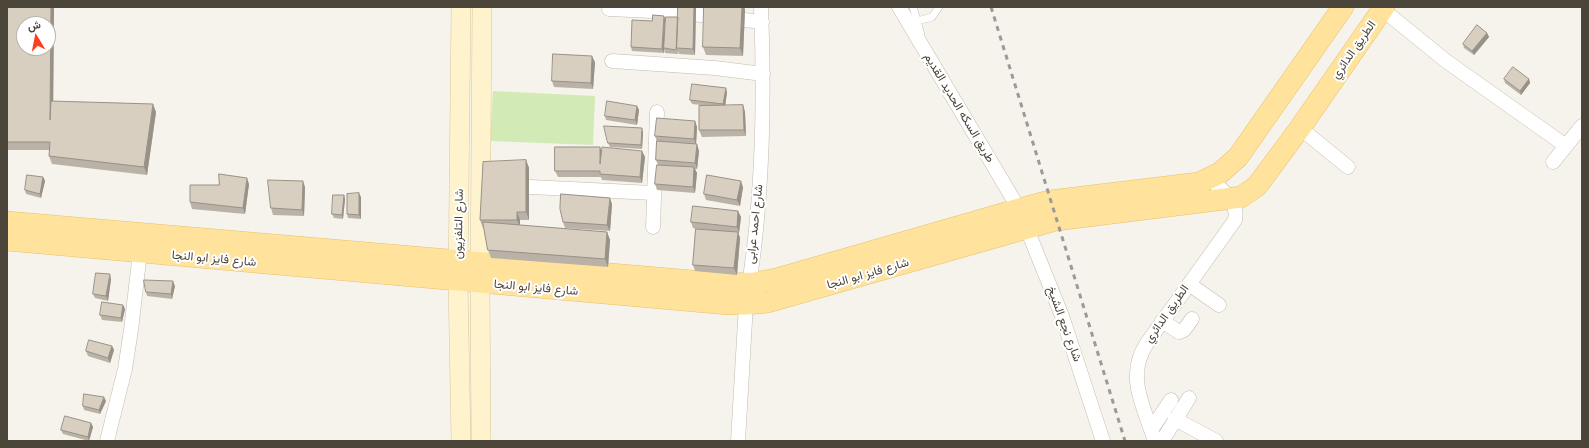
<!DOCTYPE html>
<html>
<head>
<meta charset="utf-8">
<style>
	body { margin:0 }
	#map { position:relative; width:1589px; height:448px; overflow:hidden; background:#f6f3ec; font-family:Helvetica,Vazirmatn,sans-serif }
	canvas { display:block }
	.frame { position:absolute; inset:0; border:8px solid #4b4439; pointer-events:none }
	.north { position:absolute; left:16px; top:16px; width:40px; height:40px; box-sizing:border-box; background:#fff; border:1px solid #b7b4b0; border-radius:50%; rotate:350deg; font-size:11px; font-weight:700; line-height:16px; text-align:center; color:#4b4439 }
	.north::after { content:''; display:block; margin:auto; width:14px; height:18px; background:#fc3f1d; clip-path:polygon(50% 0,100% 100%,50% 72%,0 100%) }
</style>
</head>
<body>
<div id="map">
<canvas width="1589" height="448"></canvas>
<div class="frame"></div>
<div class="north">ش</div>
</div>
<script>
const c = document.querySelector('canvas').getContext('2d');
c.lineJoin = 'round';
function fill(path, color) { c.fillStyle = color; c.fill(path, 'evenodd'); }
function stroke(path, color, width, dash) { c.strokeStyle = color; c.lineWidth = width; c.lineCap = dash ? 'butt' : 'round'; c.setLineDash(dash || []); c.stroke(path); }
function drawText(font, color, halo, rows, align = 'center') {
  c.font = font + ' Helvetica,Vazirmatn,sans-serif'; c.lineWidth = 4; c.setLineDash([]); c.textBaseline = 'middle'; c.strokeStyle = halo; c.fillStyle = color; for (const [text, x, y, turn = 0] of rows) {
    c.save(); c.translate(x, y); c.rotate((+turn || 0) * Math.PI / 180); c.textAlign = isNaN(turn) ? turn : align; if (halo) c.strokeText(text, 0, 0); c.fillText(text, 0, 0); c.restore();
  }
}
fill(new Path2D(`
	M493,91l102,5 -2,49 -103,-4z`), '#d2eab5');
const lane = new Path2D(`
	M913,7l8,28
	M917,21l15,-4 7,-10`);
const street = new Path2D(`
	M899,7l120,202 43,107 41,125
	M609,9l66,3 87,10
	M1382,9l64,52 120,85
	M612,61l103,7 48,6
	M1300,128l48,39
	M1553,162l29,-36
	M510,186l143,7
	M653,227l4,-115
	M1189,284l30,21
	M1162,321l17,11 5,-2 8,-11
	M1175,419l41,22
	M1151,430l20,-30
	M107,441l18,-72 6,-39 9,-78
	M738,441l8,-137c17,-98 19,-198 15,-297
	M1155,441c-11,-34 -30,-65 -8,-98l88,-123c4,-19 -12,-29 -25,-41
	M1162,441l27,-43`);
const secondary = new Path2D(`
	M461,441l-3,-160 3,-274
	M481,441l-1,-158 2,-276`);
const primary = new Path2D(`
	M7,222l720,62 27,-1 22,-4 243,-70 31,-8 149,-18 21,-10 18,-16 105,-150
	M7,240l721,64h18l22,-2 288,-82 185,-23 16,-11 43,-58 84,-121`);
stroke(lane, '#c2bbae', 8);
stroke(street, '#c2bbae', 15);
stroke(secondary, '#d6c79b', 20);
stroke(primary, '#e6c16a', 22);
stroke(lane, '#fff', 7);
stroke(street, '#fff', 14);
stroke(secondary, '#fff3cd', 19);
stroke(primary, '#ffe39c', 21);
stroke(new Path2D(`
	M991,7l134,434`), '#9a9a9a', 3, [5, 5]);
fill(new Path2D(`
	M7,7h47l-1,94 103,11 -9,63 -95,-11 -3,-8v-6h-42z
	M678,7h18l-1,48 -16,-1 -1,-3v3l-13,-1 -1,-4v4l-32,-2 -1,-4 21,-26 12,-5 1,4 -1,28 14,-31z
	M745,9l-2,47 -37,-1 -3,-8z
	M1487,33l2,4 -15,18 -10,-7 -1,-4z
	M595,62l-2,27 -39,-2 -2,-6z
	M1504,79h25l1,4 -9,12 -16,-12z
	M727,92l-2,14 18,-1 2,7 1,24 -44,1 -3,-7 10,-24 -17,-2 -2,-4z
	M637,106l2,4 -2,15 -31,-5 -1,-4z
	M695,121l2,6 -1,17 3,7 -2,18h-2l2,4 -2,20 -38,-3 -2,-6 3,-19 -2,-5 1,-18 -2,-6z
	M643,132l-1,17 -32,-2 -2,-4z
	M602,151h40l3,6 -3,26 -40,-3 -1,-3h-43l-3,-6z
	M526,160l3,8v52h-9v5l87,7 3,8 -2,27 -117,-9 -3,-8 -4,-22h-1l-3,-8z
	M43,177l2,4 -4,17 -15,-4 -1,-4z
	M249,184l-4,30 -53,-5 -2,-7z
	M305,187l-1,29 -31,-1 -2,-7z
	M743,187l-3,19 -34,-6 -2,-6z
	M344,195l1,4 -2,20 -9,-1 -2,-4z
	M361,197v22l-13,-1 -1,-4z
	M612,204l-2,27 -45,-3 -2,-6z
	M738,211l3,6 -2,16h-1l2,5 -3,37 -42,-4 -2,-6 3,-36 -3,-1 -2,-6z
	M111,279l-3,22 -13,-3 -2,-4z
	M175,286l-3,13 -25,-3 -1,-4z
	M123,305l2,4 -3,13 -20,-2 -2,-5z
	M112,346l2,4 -4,13 -22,-7 -2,-5z
	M106,401l-6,13 -16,-4 -1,-4z
	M91,423l2,4 -4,14 -26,-7 -2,-4z`), '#bab2a6');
fill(new Path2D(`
	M51,7h3l-1,121 -3,-8z
	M694,7h2l-1,48 -2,-6z
	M742,7h2l1,2 -2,47 -3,-8z
	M664,16l1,4 -1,33 -2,-4z
	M1487,33l2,4 -15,18 -2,-4z
	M592,56l3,6 -2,27 -2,-6z
	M1529,79l1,4 -9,12 -1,-4z
	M726,88l1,4 -2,16 -2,-4z
	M153,104l3,8 -9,63 -3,-8z
	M743,105l2,7 1,24 -2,-6z
	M637,106l2,4 -2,15 -2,-5z
	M695,121l2,6 -1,18 -2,-6z
	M642,128l1,4 -1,17 -1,-4z
	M697,144l2,7 -2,18 -2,-6z
	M600,147l2,6 -2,11z
	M642,151l3,6 -3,26 -2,-6z
	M526,160l3,8v52l-3,-8z
	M694,167l3,6 -2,20 -2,-6z
	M43,177l2,4 -4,17 -1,-4z
	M247,178l2,6 -4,30 -2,-6z
	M303,181l2,6 -1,29 -2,-6z
	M741,181l2,6 -3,19 -3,-6z
	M359,193l2,4v22l-2,-4z
	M344,195l1,4 -2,20 -1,-4z
	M610,198l2,6 -2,27 -3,-6z
	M738,211l3,6 -2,16 -2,-6z
	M517,212l3,8v8l-3,-8z
	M607,232l3,8 -2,27 -3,-8z
	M738,232l2,6 -3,37 -3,-7z
	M110,274l1,5 -3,22 -2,-5z
	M173,281l2,5 -3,13 -1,-5z
	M123,305l2,4 -3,13 -1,-4z
	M112,346l2,4 -4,13 -2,-5z
	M104,397l2,4 -6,13 -1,-4z
	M91,423l2,4 -4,14 -1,-4z`), '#979187');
const building = new Path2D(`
	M7,7h44l-1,113 1,-19 102,3 -9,63 -95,-11 1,-14h-43zM24,24h24v24h-24z
	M678,7h16l-1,42 -16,-1z
	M704,7h38l-2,41 -37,-1z
	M653,15l11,1 -2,33 -31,-2 1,-27 20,1z
	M666,17h12l-2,33 -12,-2z
	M1477,25l10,8 -15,18 -9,-7z
	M553,54l39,2 -1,27 -39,-2z
	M1513,67l16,12 -9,12 -16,-12z
	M692,84l34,4 -3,16 -33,-4z
	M607,101l30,5 -2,14 -30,-4z
	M743,105l1,25h-45v-24z
	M657,118l38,3 -1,18 -39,-3z
	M604,126l38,2 -1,17 -33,-2z
	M657,141l40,3 -2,19 -39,-3z
	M555,147h45v17l2,-17 40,4 -2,26 -40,-3v-3h-45z
	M526,160v52h-9v8h-37l3,-58z
	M657,165l37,2 -1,20 -38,-3z
	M219,174l28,4 -4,30 -53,-6v-17h29z
	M27,175l16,2 -3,17 -15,-4z
	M707,175l34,6 -4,19 -33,-6z
	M268,180l35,1 -1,29 -31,-2z
	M359,193v22l-12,-1v-20z
	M561,194l49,4 -3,27 -44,-3 -3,-13z
	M333,195h11l-2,20 -10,-1z
	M693,206l45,5 -1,16 -46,-5z
	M483,222l124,10 -2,27 -117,-9z
	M696,229l42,3 -4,36 -41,-3z
	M96,273l14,1 -4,22 -13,-2z
	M144,280l29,1 -2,13 -25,-2z
	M102,302l21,3 -2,13 -21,-3z
	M89,340l23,6 -4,12 -22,-7z
	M84,394l20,3 -5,13 -16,-4z
	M65,416l26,7 -3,14 -27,-7z`);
fill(building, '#d8cfc1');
stroke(building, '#979187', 1);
drawText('12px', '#4b4439', '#fff', [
	["الطريق الدائري",1354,50,-55],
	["طريق السكه الحديد القديم",959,108,59],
	["شارع التلفزيون",459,224,-89],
	["شارع احمد عرابى",755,224,-84],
	["شارع فايز ابو النجا",214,259,5],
	["شارع فايز ابو النجا",868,274,-16],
	["شارع فايز ابو النجا",536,288,5],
	["الطريق الدائري",1167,314,-55],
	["شارع نجع الشيخ",1064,324,70]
]);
</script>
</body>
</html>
